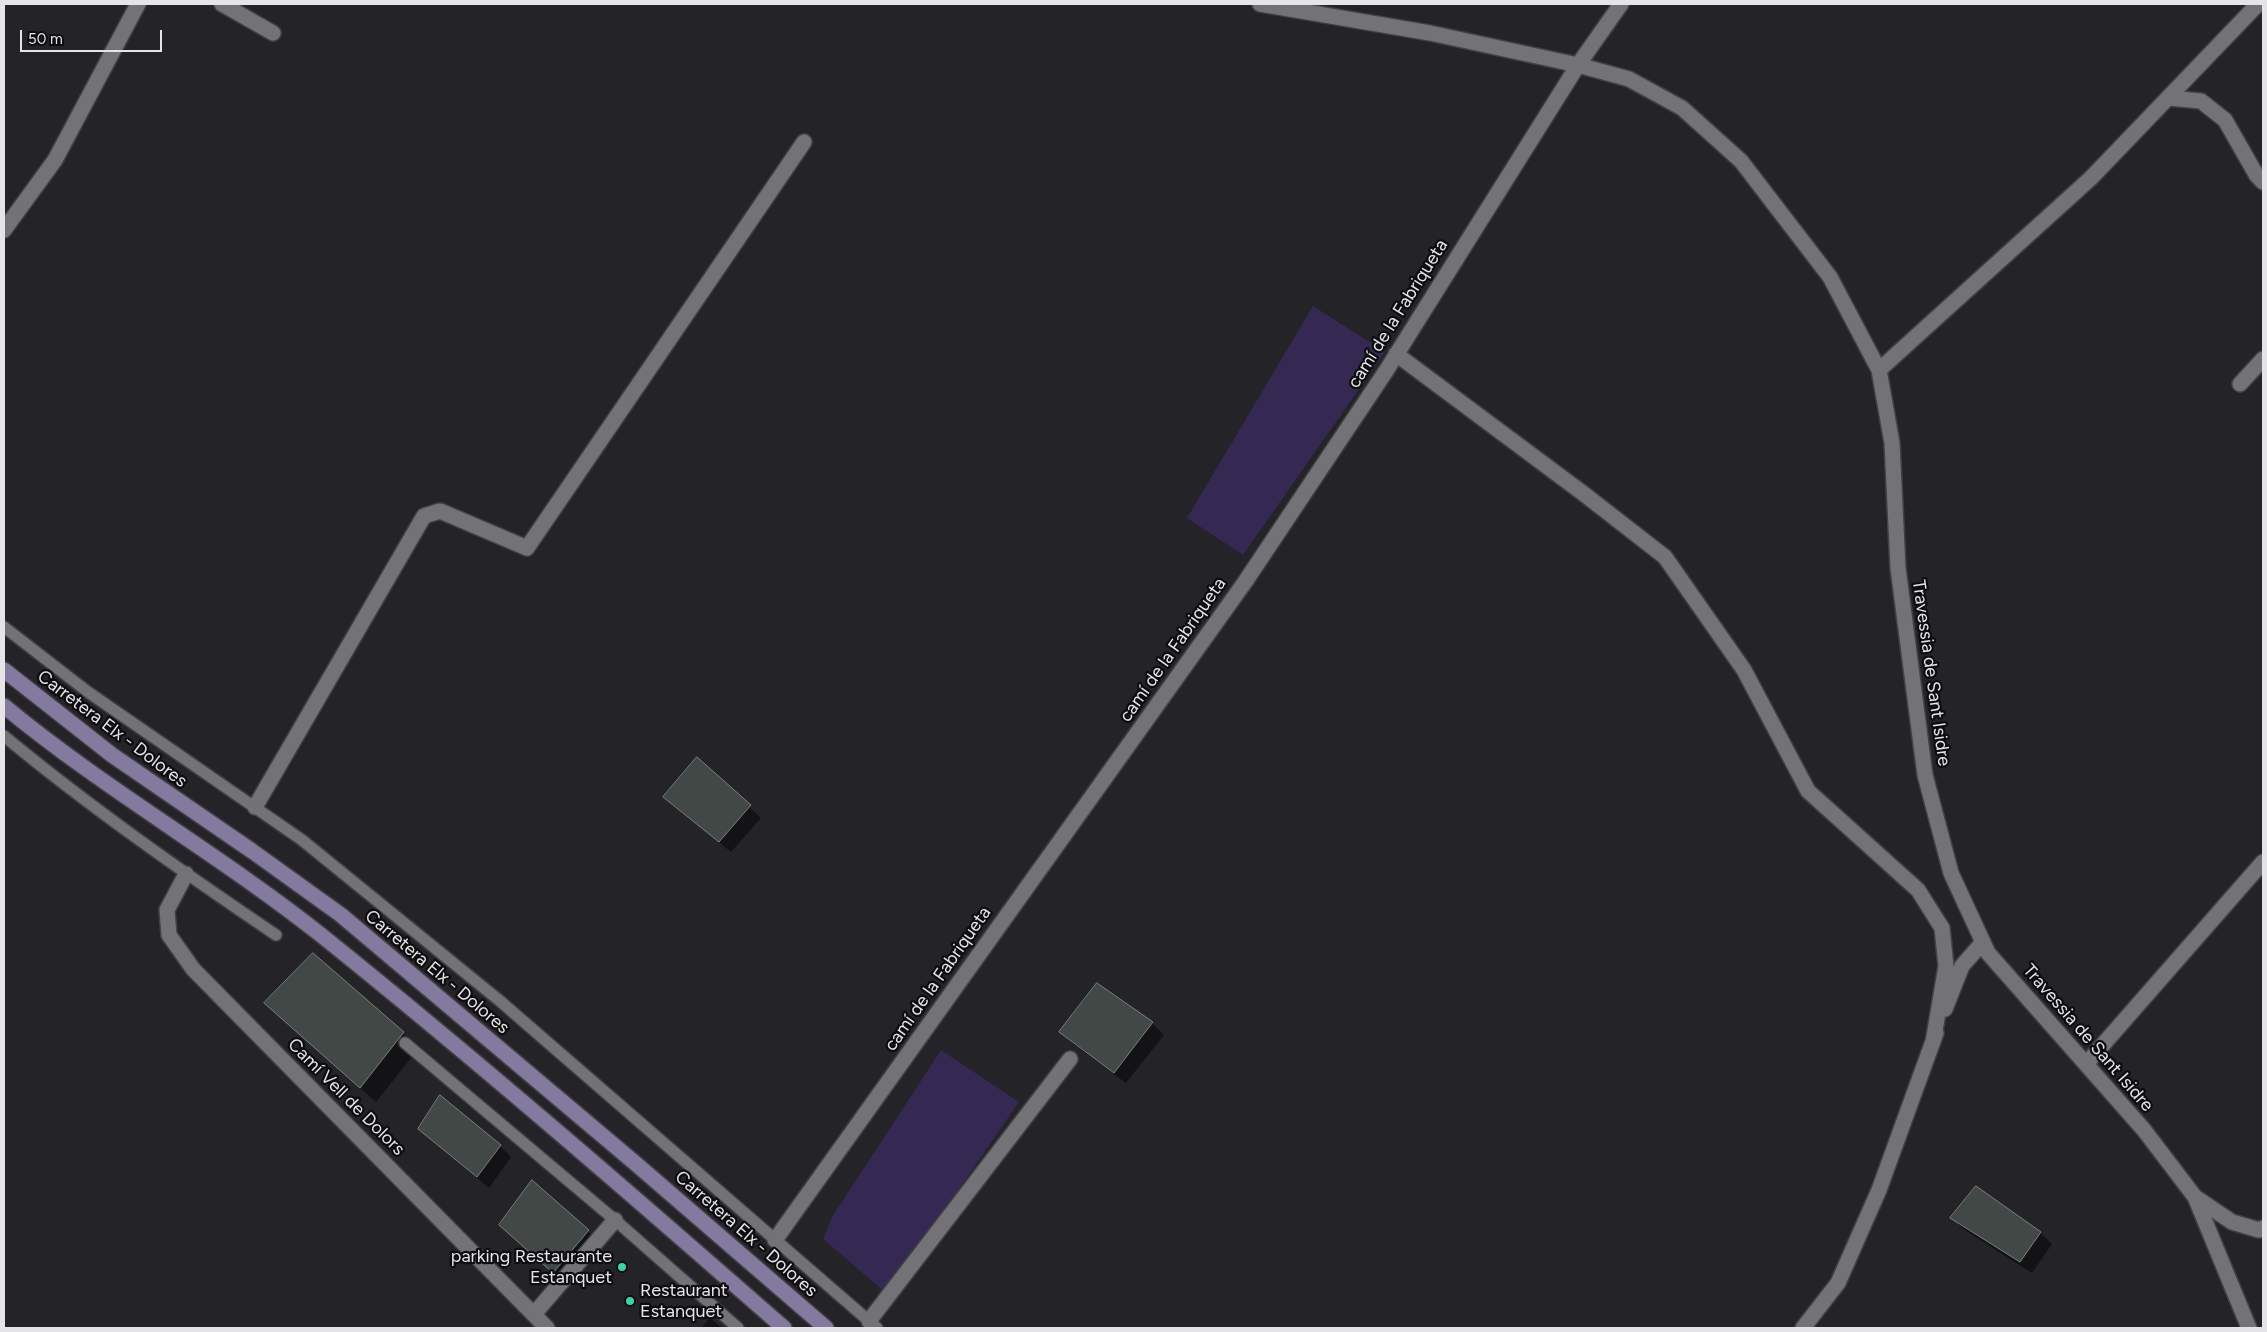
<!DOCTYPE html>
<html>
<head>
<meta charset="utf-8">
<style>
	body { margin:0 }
	#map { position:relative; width:2267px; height:1332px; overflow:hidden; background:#242327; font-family:Figtree,sans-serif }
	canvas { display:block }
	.frame { position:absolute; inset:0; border:5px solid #e5e4e7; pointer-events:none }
	.scale { position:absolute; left:20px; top:30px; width:142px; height:22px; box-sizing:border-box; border:2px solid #e5e4e7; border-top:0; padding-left:6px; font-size:15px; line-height:18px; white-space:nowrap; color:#e5e4e7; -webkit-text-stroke:4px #0d0c0e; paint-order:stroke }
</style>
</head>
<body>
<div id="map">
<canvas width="2267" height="1332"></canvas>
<div class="frame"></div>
<div class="scale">50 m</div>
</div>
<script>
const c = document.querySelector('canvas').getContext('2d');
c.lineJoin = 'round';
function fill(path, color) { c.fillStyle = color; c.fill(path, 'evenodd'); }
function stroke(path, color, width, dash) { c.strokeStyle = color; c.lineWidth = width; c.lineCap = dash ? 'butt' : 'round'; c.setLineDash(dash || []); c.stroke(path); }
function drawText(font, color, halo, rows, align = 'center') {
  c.font = font + ' Figtree,sans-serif'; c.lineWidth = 4.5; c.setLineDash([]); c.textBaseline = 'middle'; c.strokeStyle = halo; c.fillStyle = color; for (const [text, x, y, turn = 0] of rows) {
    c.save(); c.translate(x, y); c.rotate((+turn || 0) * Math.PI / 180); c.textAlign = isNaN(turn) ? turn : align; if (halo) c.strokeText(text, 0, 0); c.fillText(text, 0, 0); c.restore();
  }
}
fill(new Path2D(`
	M1313,306l72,46 -142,203 -56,-37z
	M941,1050l78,52 -132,192 -64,-55 9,-22z`), '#352853');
fill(new Path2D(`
	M697,759l64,59 -30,34 -66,-55z
	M313,954l106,94 -43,54 -95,-84z
	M1098,985l54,38 12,12 -38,48 -54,-40 -11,-11z
	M419,1128l81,18 11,11 -22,31z
	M532,1182l68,60 -35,41 -53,-47z
	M1976,1187l65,46 11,11 -20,29 -69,-44 -11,-11z
	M710,1318l12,10h-21z`), '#0007');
const building = new Path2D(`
	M697,757l54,48 -32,37 -56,-45z
	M313,953l91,79 -44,56 -96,-85z
	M1097,983l56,39 -39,51 -55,-41z
	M440,1095l61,50 -24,32 -59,-48z
	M532,1180l57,50 -36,43 -54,-48z
	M1976,1186l65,46 -21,30 -70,-44z`);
fill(building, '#424845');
stroke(building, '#7b817f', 1);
const lane = new Path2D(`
	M4,627l84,65 214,148 198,161 377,327
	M4,736c87,72 179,136 272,199
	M405,1043l210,177 123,108`);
const street = new Path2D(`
	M222,4l51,29
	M1260,4l170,29 148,32 51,14 53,29 59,53 89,116 49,93 13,73 6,125 27,207 26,98 37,80 156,177 51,67 54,131
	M2168,98l33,3 24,19 32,56 6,6
	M4,230l51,-70 83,-156
	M1396,354l188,140 81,63 79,113 64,121 110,99 24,38 4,38 -13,76
	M1879,370l212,-192 167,-174
	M2240,384l23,-25
	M255,807l169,-291 16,-5 87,37 277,-406
	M186,874l-19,36 2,25 24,34 354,359
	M1945,1009l17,-43 21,-24
	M2086,1064l177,-202
	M2195,1197l37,25 27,8 4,-2
	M775,1240l470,-658 141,-211 192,-306 43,-61
	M534,1314l81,-94
	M869,1321l201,-262
	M1803,1328l35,-45 41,-93 57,-157`);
const secondary = new Path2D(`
	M4,670l108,85 140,96 89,64 294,248 191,165
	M4,706c100,83 215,148 317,229 157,126 311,260 463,393`);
stroke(lane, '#414044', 14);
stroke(street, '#414044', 18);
stroke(secondary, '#414044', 18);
stroke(lane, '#737277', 11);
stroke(street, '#737277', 15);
stroke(secondary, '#847a9f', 15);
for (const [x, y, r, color] of [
	[622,1267,5,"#3dd4a3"],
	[630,1301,5,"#3dd4a3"]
]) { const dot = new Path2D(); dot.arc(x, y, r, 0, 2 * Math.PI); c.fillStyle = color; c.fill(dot); stroke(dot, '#0d0c0e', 2); }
drawText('18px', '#e5e4e7', '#0d0c0e', [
	["camí de la Fabriqueta",1398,314,-58],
	["camí de la Fabriqueta",1173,650,-55],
	["Travessia de Sant Isidre",1931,673,82],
	["Carretera Elx - Dolores",112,729,37],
	["Carretera Elx - Dolores",437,972,40],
	["camí de la Fabriqueta",938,979,-55],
	["Travessia de Sant Isidre",2088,1038,49],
	["Camí Vell de Dolors",346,1097,45],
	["Carretera Elx - Dolores",746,1234,41]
]);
drawText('18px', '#e5e4e7', '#0d0c0e', [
	["parking Restaurante",612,1257],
	["Estanquet",612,1278],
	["Restaurant",640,1291,"left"],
	["Estanquet",640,1312,"left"]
], 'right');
</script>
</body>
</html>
